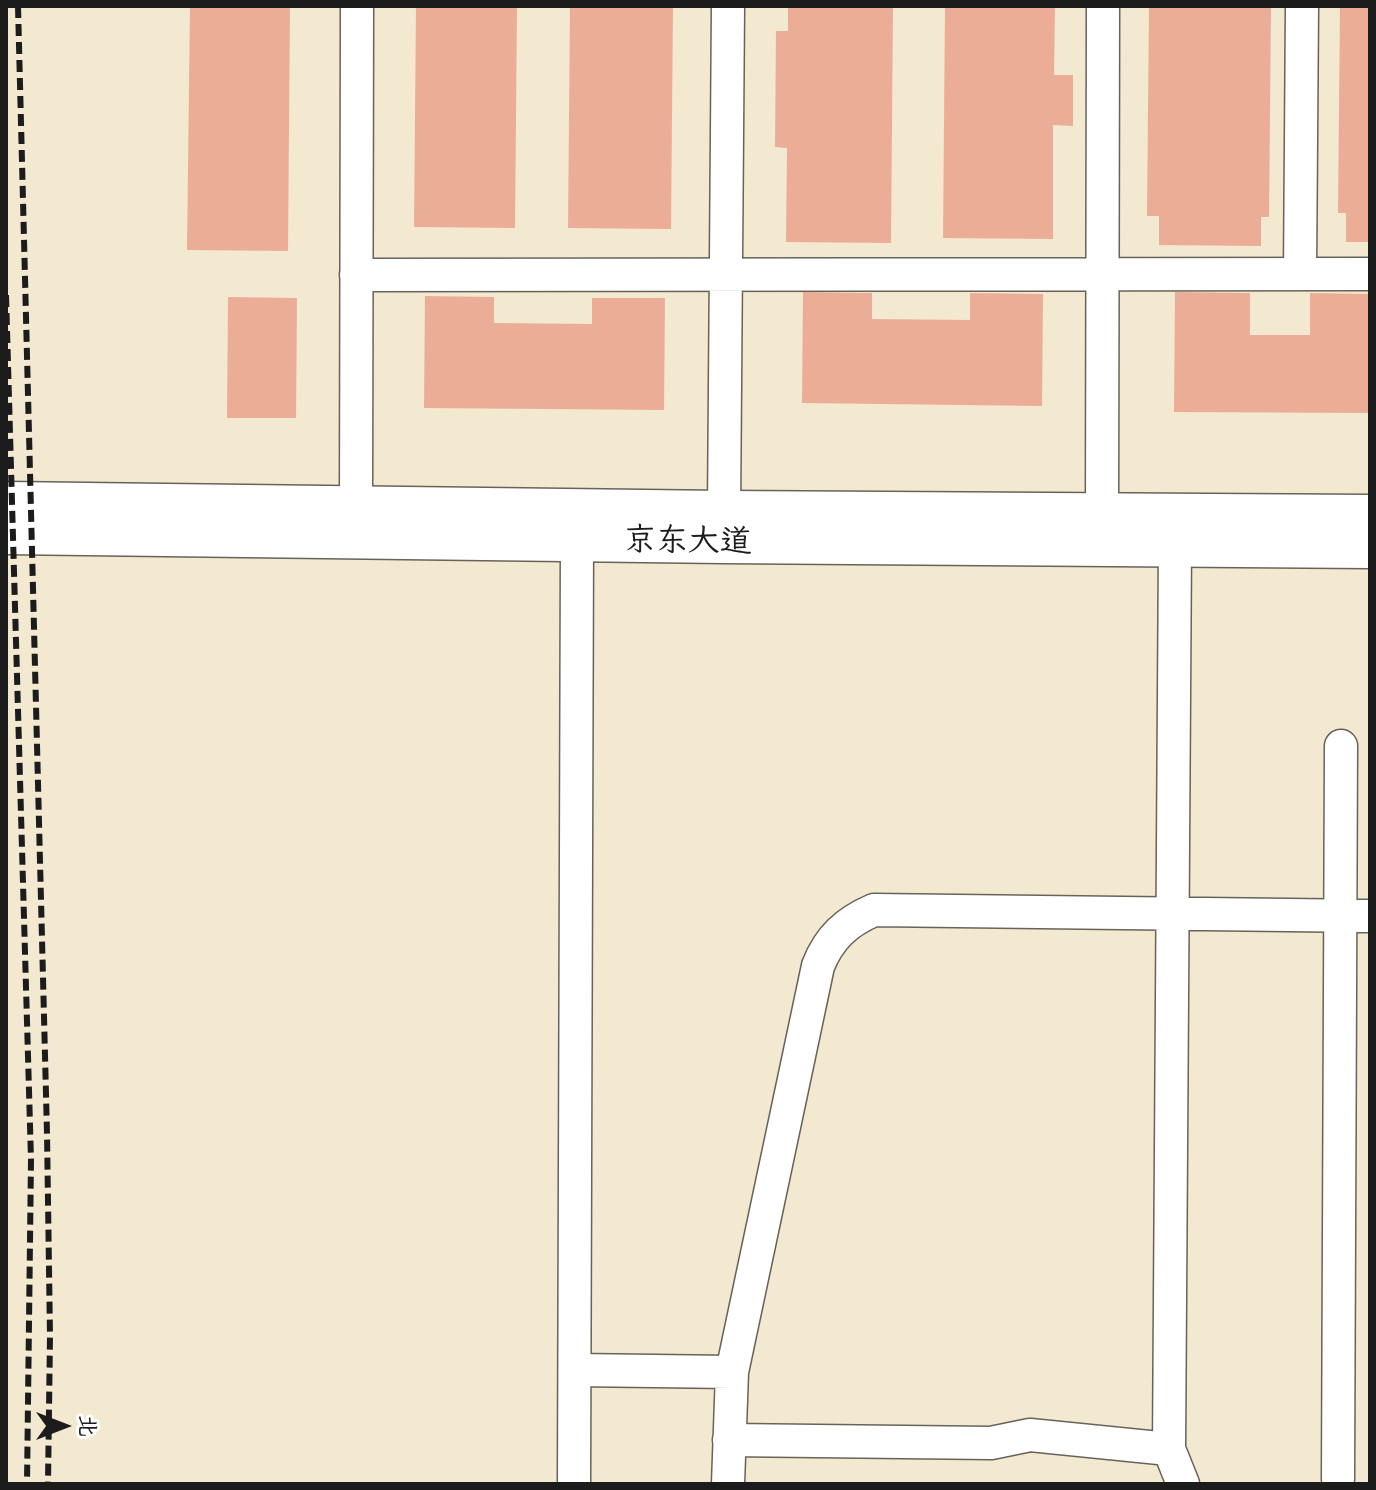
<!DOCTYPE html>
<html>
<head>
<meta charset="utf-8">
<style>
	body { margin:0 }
	#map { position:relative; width:1376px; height:1490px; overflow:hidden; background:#f3e8d0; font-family:Caveat,"LXGW WenKai TC",sans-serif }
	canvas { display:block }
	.frame { position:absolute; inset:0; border:8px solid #1c1c1c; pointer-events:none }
	.north { position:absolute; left:24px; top:1386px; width:80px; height:80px; -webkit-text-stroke:6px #fff; paint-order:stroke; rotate:90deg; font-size:22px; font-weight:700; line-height:32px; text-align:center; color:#1c1c1c }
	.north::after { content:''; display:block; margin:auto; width:28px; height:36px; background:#1c1c1c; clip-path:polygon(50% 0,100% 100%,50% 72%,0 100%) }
</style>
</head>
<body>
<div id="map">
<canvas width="1376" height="1490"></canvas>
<div class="frame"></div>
<div class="north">北</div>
</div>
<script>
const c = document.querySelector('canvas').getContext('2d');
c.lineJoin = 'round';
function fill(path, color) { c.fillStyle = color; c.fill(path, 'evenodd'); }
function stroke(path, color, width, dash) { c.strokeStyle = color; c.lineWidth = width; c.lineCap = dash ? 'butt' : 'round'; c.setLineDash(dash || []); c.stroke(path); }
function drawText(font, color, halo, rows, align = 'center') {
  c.font = font + ' Caveat,"LXGW WenKai TC",sans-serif'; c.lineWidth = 7; c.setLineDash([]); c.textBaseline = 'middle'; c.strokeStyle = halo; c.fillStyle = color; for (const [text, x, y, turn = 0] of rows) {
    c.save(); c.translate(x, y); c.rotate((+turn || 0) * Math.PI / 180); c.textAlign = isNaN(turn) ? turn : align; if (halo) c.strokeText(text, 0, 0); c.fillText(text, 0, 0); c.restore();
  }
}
fill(new Path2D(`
	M190,6h100l-2,245 -101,-1z
	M416,6h101l-2,222 -101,-1z
	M570,6h103l-2,223 -103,-1z
	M788,6h105l-2,237 -105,-1 1,-94 -12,-1 1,-116h12z
	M945,6h110l-1,69h19v51l-20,-1v114l-110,-1z
	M1149,6h122l-2,211h-8v29l-102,-1v-29h-12z
	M1340,6h30v236h-24v-29h-8z
	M803,292l69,1v26l98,1v-27l73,1 -1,112 -240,-3z
	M1175,292l75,1v42h60v-42l60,1v119l-196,-1z
	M425,296l69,1v26l98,1v-26h73l-1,112 -240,-2z
	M228,297l69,1 -1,120h-69z`), '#ecad97');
const minor = new Path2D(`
	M1300,274l2,-268
	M356,275l1014,-1
	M356,507l1,-501
	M724,512l4,-506
	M1102,515l1,-509
	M575,1370l157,2
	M729,1440l262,3 39,-8 139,14 14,35
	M1169,1449l6,-904
	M1338,1479l3,-733
	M574,1484l3,-944
	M728,1484l4,-112 86,-406c11,-28 28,-44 56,-56l496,6`);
const major = new Path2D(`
	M6,503l718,9 646,4
	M6,533l718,9 646,5`);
stroke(minor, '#67635b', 35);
stroke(major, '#67635b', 45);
stroke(minor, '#fff', 32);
stroke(major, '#fff', 42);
stroke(new Path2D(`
	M18,6l29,1127 3,203 -2,148
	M6,295l25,865 -4,324`), '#1c1c1c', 6, [12, 6]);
drawText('32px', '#1c1c1c', '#fff', [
	["京东大道",688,542,1]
]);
</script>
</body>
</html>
